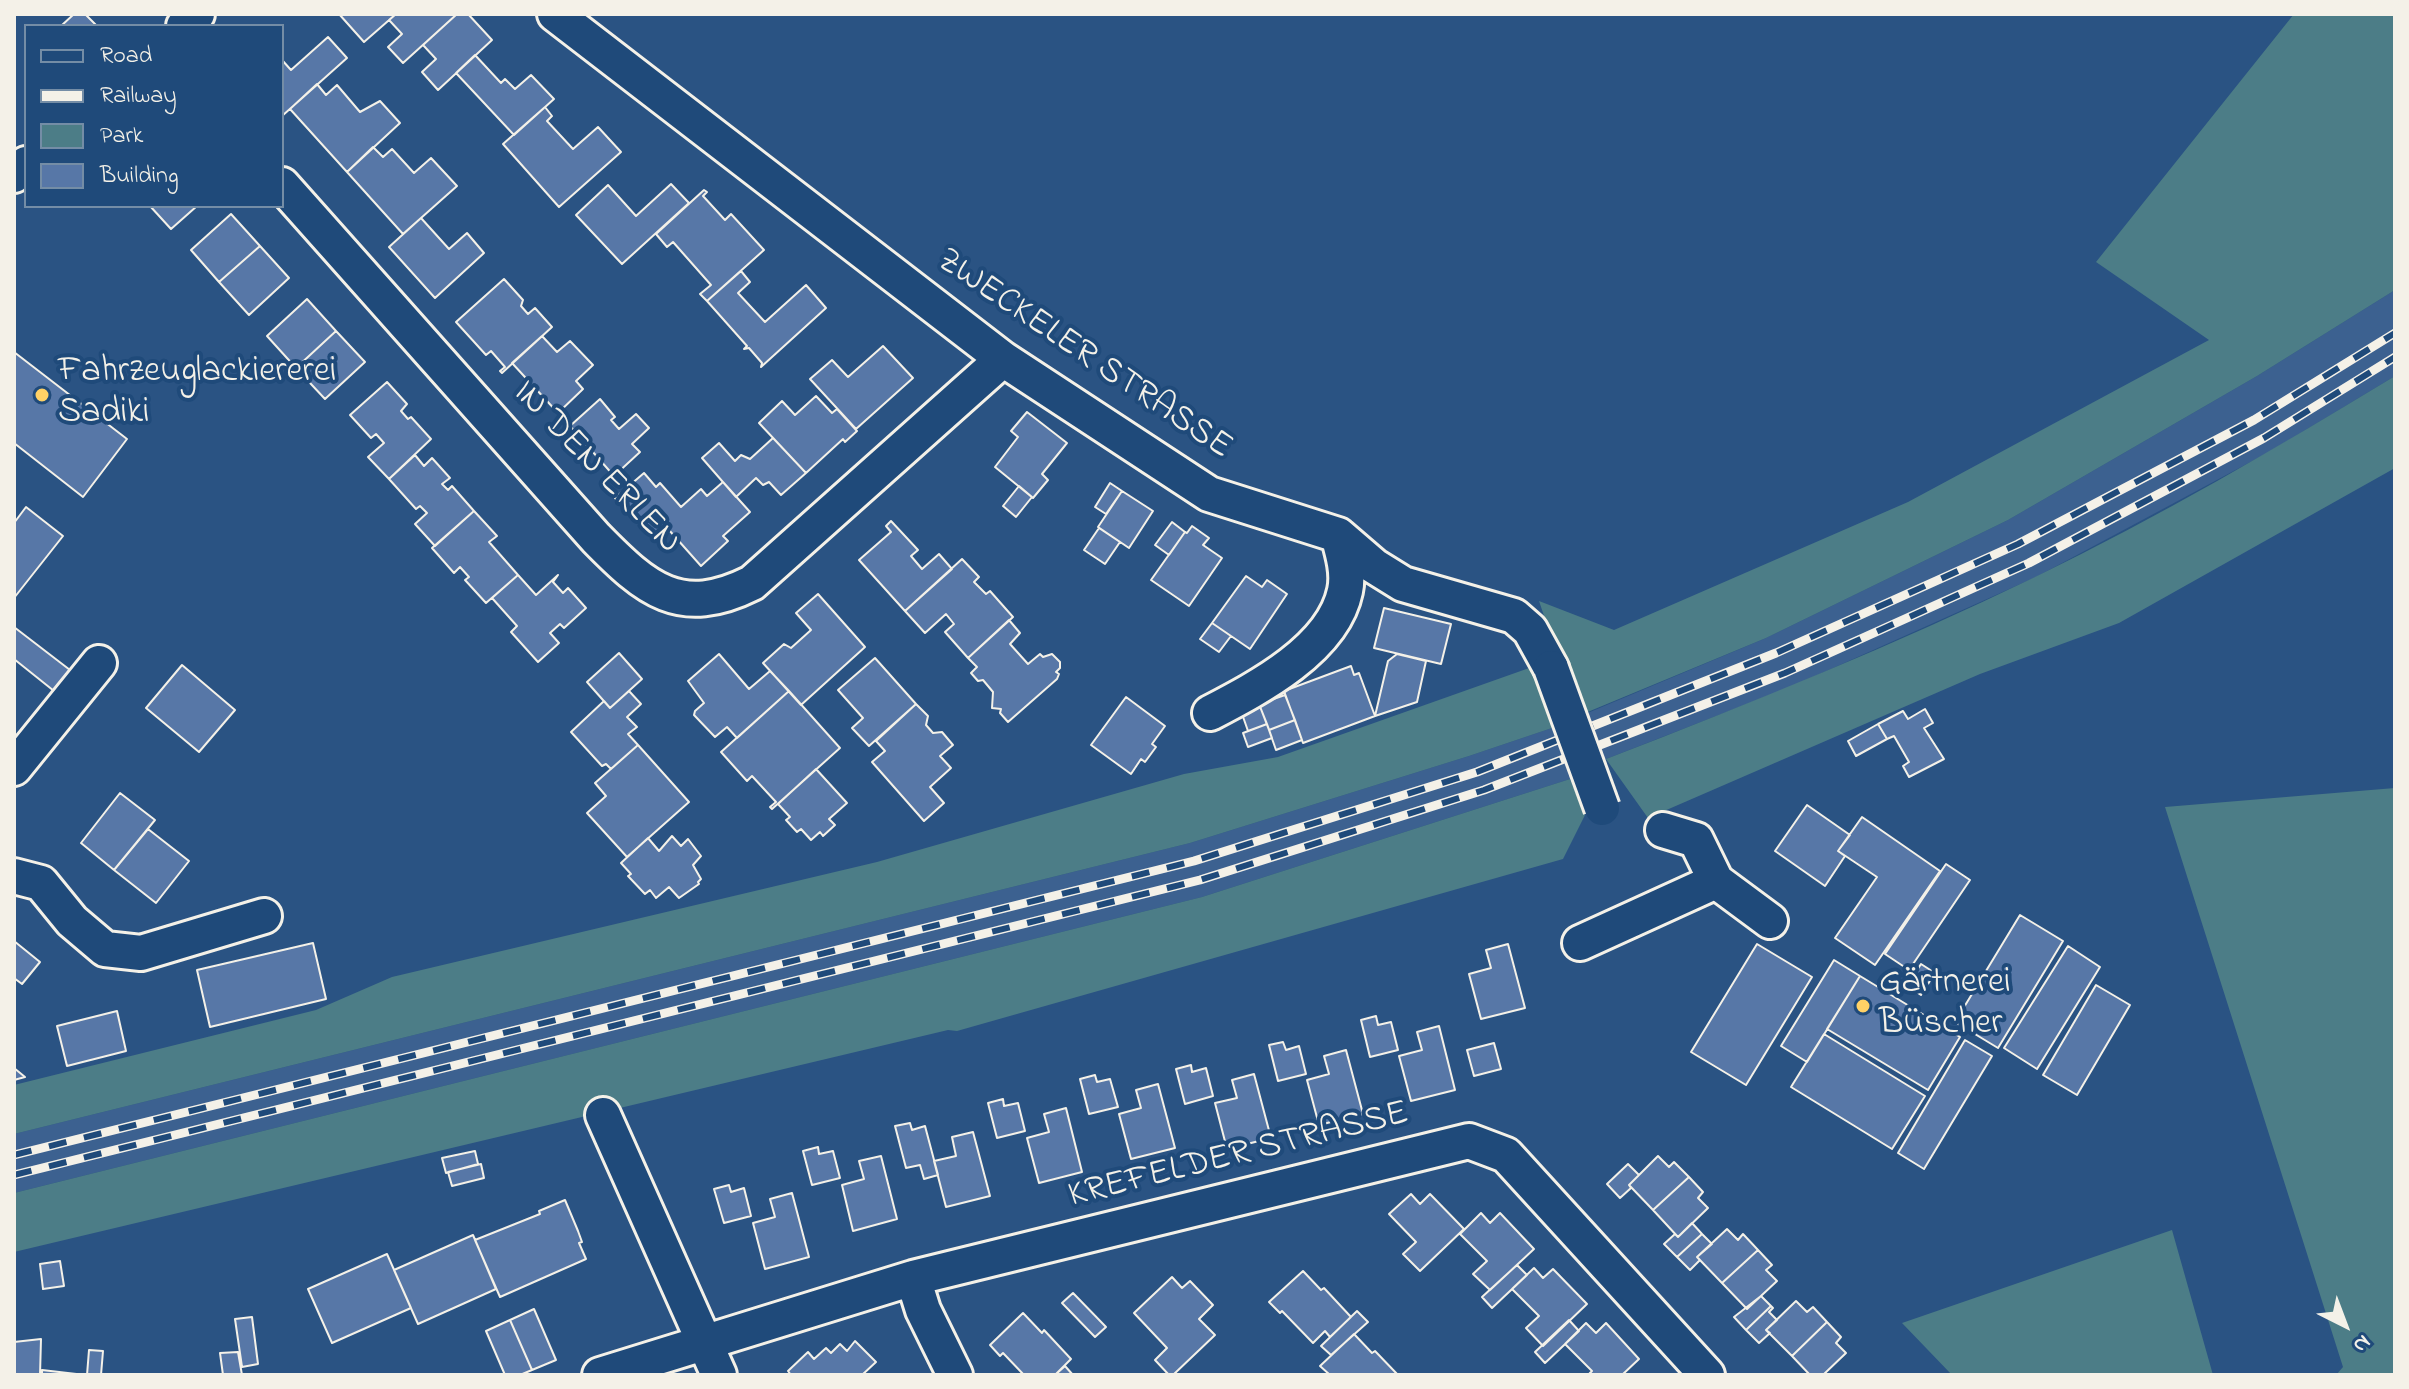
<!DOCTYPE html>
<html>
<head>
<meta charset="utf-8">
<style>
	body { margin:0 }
	#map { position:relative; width:2409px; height:1389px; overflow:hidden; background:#2a5383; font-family:"Indie Flower",sans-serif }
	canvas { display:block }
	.frame { position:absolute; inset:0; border:16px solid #f4f1e8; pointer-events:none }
	.legend { position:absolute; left:24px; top:24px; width:260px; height:184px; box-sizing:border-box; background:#1f4a7a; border:2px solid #748da6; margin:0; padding:10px 14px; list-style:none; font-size:24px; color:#f4f1e8 }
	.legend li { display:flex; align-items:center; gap:16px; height:40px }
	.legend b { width:40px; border:2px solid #748da6 }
	.north { position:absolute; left:2305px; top:1285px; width:80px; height:80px; -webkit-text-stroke:6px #1f4a7a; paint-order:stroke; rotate:138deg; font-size:22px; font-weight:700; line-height:32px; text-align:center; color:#f4f1e8 }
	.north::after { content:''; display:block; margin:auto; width:28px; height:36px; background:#f4f1e8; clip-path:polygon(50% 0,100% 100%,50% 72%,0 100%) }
</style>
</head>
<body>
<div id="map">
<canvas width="2409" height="1389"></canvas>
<div class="frame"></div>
<ul class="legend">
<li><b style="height:10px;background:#1f4a7a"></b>Road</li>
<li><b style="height:10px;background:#f4f1e8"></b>Railway</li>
<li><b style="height:22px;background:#4c7d87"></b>Park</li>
<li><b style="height:22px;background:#5777a7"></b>Building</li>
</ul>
<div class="north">N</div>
</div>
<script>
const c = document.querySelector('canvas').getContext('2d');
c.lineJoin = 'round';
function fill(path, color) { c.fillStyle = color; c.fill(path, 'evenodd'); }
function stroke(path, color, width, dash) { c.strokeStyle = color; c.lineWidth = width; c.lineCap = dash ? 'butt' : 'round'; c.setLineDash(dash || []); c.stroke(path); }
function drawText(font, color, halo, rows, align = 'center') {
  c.font = font + ' "Indie Flower",sans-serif'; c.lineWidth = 8; c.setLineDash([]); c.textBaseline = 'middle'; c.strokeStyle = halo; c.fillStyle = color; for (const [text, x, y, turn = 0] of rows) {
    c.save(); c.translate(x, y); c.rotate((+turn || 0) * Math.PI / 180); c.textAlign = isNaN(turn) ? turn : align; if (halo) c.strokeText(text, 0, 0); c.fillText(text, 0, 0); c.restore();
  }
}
fill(new Path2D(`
	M2395,290v86l-126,76 -233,125 -243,109 -187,73 -36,20 -368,118 -1188,296v-59l1176,-291 279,-87 83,-28 214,-90 242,-118 249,-144z`), '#3c6190');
fill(new Path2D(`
	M2294,14h101v276l-138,86 -249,144 -242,118 -188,78 -39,-115 75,29 294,-128 301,-162 -113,-78z
	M2395,376v92l-276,155 -139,51 -332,144 -42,-59c145,-56 289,-114 429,-182 124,-60 243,-130 360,-201z
	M1532,667l20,61 -83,28 -279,87 -1176,291v-49l302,-75 76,-33 485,-115 307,-88 94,-17z
	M1570,779l15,36 -22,44 -606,172 -9,-1 -934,222v-59l1188,-296z
	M2395,788v587h-59l7,-8 -178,-560z
	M2172,1230l41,145h-261l-50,-52z`), '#4c7d87');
const building = new Path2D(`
	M74,14h11l12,12h-36z
	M339,14h57l-32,28z
	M396,14h61l-54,49 -15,-16 14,-13 -13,-14z
	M457,14h11l24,26 -54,50 -16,-18 14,-13 -13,-14z
	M328,37l19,21 -65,58v-56l9,10z
	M475,55l26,28 4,-4 10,10 16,-14 23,24 -40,36 -58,-62z
	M317,84l9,11 11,-10 23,27 20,-11 20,22 -53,49 -57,-63z
	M545,107l7,9 -5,5 26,28 25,-22 23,25 -62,55 -56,-63z
	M373,147l10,10 9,-8 22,24 17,-15 26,28 -54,48 -56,-62z
	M671,184l18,19 -67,61 -46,-49 32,-30 28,31z
	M704,190l3,2 -4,4 22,24 6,-6 33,36 -57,51 -7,-7 11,-9 -38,-43 -6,5 -11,-13z
	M150,206h47l-26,23z
	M231,214l29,32 -41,36 -28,-32z
	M421,218l28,31 18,-16 17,20 -49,45 -46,-51z
	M260,246l29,32 -40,37 -30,-33z
	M741,271l9,11 -12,11 27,29 41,-37 20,23 -65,59 1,-4 -13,-15 -5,1 3,-3 -40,-45z
	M504,279l19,21 -2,6 7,8 7,-6 17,19 -50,46 -2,-2 5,-4 -14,-16 -5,4 -30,-33z
	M307,299l29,32 -40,37 -29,-32z
	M336,331l29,31 -40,37 -29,-31z
	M542,336l15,16 13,-11 23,24 -17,16 7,8 -25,24 -46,-50z
	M883,346l30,32 -57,51 -46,-50 22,-19 16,17z
	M14,352l113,87 -44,58 -69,-54z
	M387,382l20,22 -6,7 7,8 3,-2 20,22 -42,40 -21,-22 16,-14 -8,-9 -5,4 -21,-23z
	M816,396l16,17 5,-4 20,22 -12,11 -2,-3 -37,34 -47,-50 23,-22 13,14z
	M600,399l15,18 -4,3 8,9 17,-15 13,14 -17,16 8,8 -26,24 -44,-50z
	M1027,412l40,31 -25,31 6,6 -15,18 -38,-31 23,-30 -7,-6z
	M773,438l33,35 -25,22 -12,-13 -6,3 -7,-7 -20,19 -34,-39 17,-15 16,18 6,-6 9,4z
	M415,455l9,11 8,-8 18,20 -8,6 6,6 4,-4 22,25 -39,35 -20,-22 12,-11 -7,-7 -4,3 -27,-30z
	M644,473l12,14 4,-4 21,24 20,-18 6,7 16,-14 27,30 -27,24 5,5 -27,25 -32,-36 -9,8 -10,-11 -5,4 -30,-33z
	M1110,483l12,8 -16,23 -11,-7z
	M1019,486l13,11 -16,20 -13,-11z
	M1122,491l31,20 -24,37 -31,-21z
	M26,507l37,29 -49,62v-75z
	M474,511l23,25 -8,6 29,33 -32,28 -21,-23 4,-3 -9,-10 -6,6 -22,-25z
	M891,521l27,29 -7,6 11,13 17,-15 13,15 -47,42 -46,-51 32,-28 -5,-6z
	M1172,522l13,10 -16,23 -14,-10z
	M1192,526l17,12 -6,7 19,13 -33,48 -38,-26 34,-48 2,1z
	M1099,528l21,14 -15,22 -21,-14z
	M962,559l17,18 -5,5 12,12 4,-3 23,26 -45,41 -23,-26 9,-8 -8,-10 -21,19 -20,-22z
	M518,575l18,20 22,-20 -5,7 10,11 5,-5 18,20 -22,20 -4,-4 -10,9 9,10 -21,19 -27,-30 6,-6 -25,-28z
	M1246,576l16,11 5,-7 20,14 -37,55 -38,-26z
	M818,594l47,53 -64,58 -38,-42 21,-19 7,4 20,-18 -15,-17z
	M1384,608l67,16 -10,40 -67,-16z
	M1009,620l11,13 -10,11 18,20 12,-10 3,3 9,-3 8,8v6l-4,4 3,2 -2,5 -49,43 -8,-9 1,-4 -9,-1 1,-16 -10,-12 -5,1 -7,-8 6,-6 -9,-9z
	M1212,623l19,13 -12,16 -19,-13z
	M14,627l56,43 -16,21 -40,-32z
	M619,653l23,26 -32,29 -23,-26z
	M719,654l30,35 21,-18 19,20 -52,47 -10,-11 -12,10 -21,-22 1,-4 9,-8 -16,-22z
	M1397,654l29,7 -9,41 -42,14 13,-55z
	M875,658l41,46 -47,42 -17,-18 11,-10 -25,-28z
	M182,665l53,45 -36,42 -53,-44z
	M1351,666l3,9 5,-2 16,43 -72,27 -19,-52z
	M629,691l12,13 -14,13 10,10 -9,7 10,11 -27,24 -5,-5 -4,2 -31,-34 33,-31 6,7z
	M789,691l51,57 -68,61 -2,-2 6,-5 -24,-26 -5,5 -26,-29z
	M1285,695l10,25 -26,10 -10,-26z
	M1126,697l39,29 -13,18 4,3 -11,15 -4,-3 -10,15 -40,-29z
	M916,704l12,12 -2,9 7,8 9,-1 11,13 -13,11 11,12 -21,19 14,16 -20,18 -52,-59 13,-11 -9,-10z
	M1259,704l8,20 -19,7 -7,-20z
	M1925,709l8,14 -9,5 20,31 -35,18 -6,-11 6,-4 -15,-26 -7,3 -9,-15 25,-13 5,8z
	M1295,720l7,20 -26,10 -7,-20z
	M1267,724l5,14 -24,9 -5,-14z
	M1878,724l9,15 -31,17 -8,-15z
	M638,745l51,57 -62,55 -40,-44 19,-17 -11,-13z
	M816,769l31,34 -18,16 6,6 -12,11 -3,-4 -9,8 -10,-11 -4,3 -11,-12 4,-3 -12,-13z
	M120,793l35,27 -41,50 -33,-27z
	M1807,805l43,30 -12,16 7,5 -20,30 -50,-35z
	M1862,817l78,54 -65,94 -40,-27 42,-61 -39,-26z
	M148,829l41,32 -33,42 -42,-33z
	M672,836l9,10 7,-7 13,17 -8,9 8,14 -3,3 1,2 -20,14 -10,-11 -13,11 -6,-8 -5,4 -17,-18 3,-2 -10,-11 27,-25 11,13z
	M1946,864l24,16 -61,90 -24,-16z
	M2020,915l43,26 -65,107 -43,-26z
	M14,941l26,21 -18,22 -8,-6z
	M313,943l13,56 -116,28 -13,-57z
	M1508,944l17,64 -44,11 -12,-45 22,-6 -5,-18z
	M1757,944l55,33 -66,108 -55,-33z
	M2068,946l32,21 -63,102 -33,-21z
	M1834,960l26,16 -53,86 -26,-16z
	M1921,964l14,9 -14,22 -14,-9z
	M1860,976l100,61 -32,53 -101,-61z
	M2096,985l34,20 -53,90 -34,-20z
	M117,1011l9,40 -59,15 -10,-40z
	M1376,1016l2,9 13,-3 7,28 -28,7 -9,-37z
	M1439,1026l16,64 -44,11 -12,-45 23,-6 -5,-18z
	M1824,1034l101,62 -33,53 -101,-62z
	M1965,1040l27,16 -68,113 -26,-16z
	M1283,1042l3,8 13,-4 7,28 -28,7 -9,-36z
	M1494,1043l7,26 -27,7 -7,-26z
	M1346,1050l17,64 -44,11 -12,-45 22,-6 -5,-18z
	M1191,1065l1,7 14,-4 7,28 -28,8 -9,-35z
	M14,1068l11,9 -11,3z
	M1254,1074l17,64 -44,11 -12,-46 22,-5 -5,-18z
	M1095,1075l2,7 13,-3 8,28 -29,7 -9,-35z
	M1158,1084l17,64 -44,11 -12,-45 22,-6 -5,-18z
	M1003,1099l1,7 14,-3 7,28 -28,7 -9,-35z
	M1066,1108l16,64 -43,11 -12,-45 22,-6 -5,-18z
	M910,1123l2,7 13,-4 13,49 -14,4 -4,-14 -14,3 -11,-42z
	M973,1132l17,64 -44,11 -12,-46 22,-5 -4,-19z
	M818,1147l1,7 14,-3 7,27 -28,7 -9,-34z
	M475,1151l3,13 -32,9 -4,-15z
	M881,1156l16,63 -44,12 -11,-46 22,-6 -5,-18z
	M1658,1156l11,11 5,-5 15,15 -36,33 -24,-25z
	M481,1164l3,14 -32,8 -4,-14z
	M1628,1164l11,11 -10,10 2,3 -11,10 -13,-14z
	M1689,1177l14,15 -5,6 10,10 -30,29 -25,-27z
	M729,1185l2,7 13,-4 7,28 -27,7 -10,-34z
	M792,1193l17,64 -44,12 -12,-46 22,-6 -5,-18z
	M1411,1194l9,10 10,-10 34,35 -44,42 -17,-17 13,-12 -27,-28z
	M565,1200l13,31 4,11 -3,1 7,16 -86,38 -25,-57 65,-26 -1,-3z
	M1481,1213l9,10 10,-10 34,36 -44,41 -17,-16 14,-13 -27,-27z
	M1692,1223l10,11 -25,23 -13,-13 11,-10 3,3z
	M1727,1229l11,11 5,-6 15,16 -36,33 -25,-26z
	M1702,1234l10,10 -15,13 3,3 -10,10 -13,-13z
	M473,1235l23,54 -78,35 -24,-54z
	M1758,1250l14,15 -6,5 11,11 -30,28 -25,-26z
	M387,1254l24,54 -79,35 -24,-54z
	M60,1261l4,25 -21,3 -3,-25z
	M1517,1265l10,10 -35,33 -10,-11z
	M1534,1268l9,10 10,-9 34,35 -44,42 -17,-18 13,-12 -27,-27z
	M1303,1271l18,19 3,-2 27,29 -21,20 -5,-6 -12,12 -31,-32 -2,2 -11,-11z
	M1172,1277l10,11 8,-7 23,24 -14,14 16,16 -42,40h-4l-14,-15 12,-12 -33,-35z
	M1073,1293l33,34 -11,10 -33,-34z
	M1761,1296l10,10 -25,24 -12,-13z
	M1796,1301l11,11 6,-5 14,15 -35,34 -26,-26z
	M1771,1306l2,2 -4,4 8,8 -11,10 4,3 -11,10 -13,-13z
	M534,1309l22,51 -24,10 -22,-50z
	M1357,1311l11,11 -37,33 -10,-9z
	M1023,1313l19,20 2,-3 27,29 -16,16h-31l-21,-22 -3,3 -10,-11z
	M252,1317l6,47 -16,3 -7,-48z
	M510,1320l22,50 -12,5h-15l-19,-44z
	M1569,1320l10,11 -34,32 -10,-11z
	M1827,1322l14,15 -5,6 10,10 -23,22h-13l-18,-19z
	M1586,1323l10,10 10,-10 33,36 -17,16h-34l4,-4 -27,-27z
	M1354,1334l18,19 3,-2 23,24h-68l-10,-9z
	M41,1339l-1,36h-26v-33z
	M855,1341l21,21 -14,13h-71l-3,-4 20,-19 6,7 12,-11 5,5 9,-9 7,7z
	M89,1350l14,1 -2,24h-14z
	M238,1352l4,23h-19l-3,-22z
	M1065,1366l8,9h-18z
	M42,1370l43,5h-43z`);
fill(building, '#5777a7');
stroke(building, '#f4f1e8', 2);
const minor = new Path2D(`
	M555,14l448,345 206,135 129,41 36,31 29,18 111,32 16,14 21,38
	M184,26l13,-12
	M14,175l12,-11
	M282,185l314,353c50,51 84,81 156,45l251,-224
	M1210,713c48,-25 123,-64 135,-122 4,-18 -2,-38 -7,-56
	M14,768l85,-105
	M1663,830l33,10 20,41 54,40
	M14,876l27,7 31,38 33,28 36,4 123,-37
	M1580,943l136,-62
	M603,1115l116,260
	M913,1278l10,32 32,65
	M600,1375l313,-97 556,-137 37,14 201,220`);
stroke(minor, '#f4f1e8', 40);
stroke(minor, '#1f4a7a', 34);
const rail = new Path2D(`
	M14,1155l1180,-294 283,-89 299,-119 242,-109 236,-124 141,-87
	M14,1175l1186,-295 284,-90 301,-117 244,-110 235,-125 131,-81`);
stroke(rail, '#f4f1e8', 9);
stroke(rail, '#1f4a7a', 6, [18]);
const minorBridge = new Path2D(`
	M1551,668l51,140`);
stroke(minorBridge, '#f4f1e8', 40, []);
stroke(minorBridge, '#1f4a7a', 34);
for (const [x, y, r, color] of [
	[42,395,8,"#ffd166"],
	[1863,1006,8,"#ffd166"]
]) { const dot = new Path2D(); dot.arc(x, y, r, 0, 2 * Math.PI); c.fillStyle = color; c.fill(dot); stroke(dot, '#1f4a7a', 3); }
drawText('36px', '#f4f1e8', '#1f4a7a', [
	["ZWECKELER STRASSE",1083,356,34],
	["IN DEN ERLEN",595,469,46],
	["KREFELDER STRASSE",1239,1157,-14]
]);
drawText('36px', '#f4f1e8', '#1f4a7a', [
	["Fahrzeuglackiererei",58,374],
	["Sadiki",58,415],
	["Gärtnerei",1879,985],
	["Büscher",1879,1026]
], 'left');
</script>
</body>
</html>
